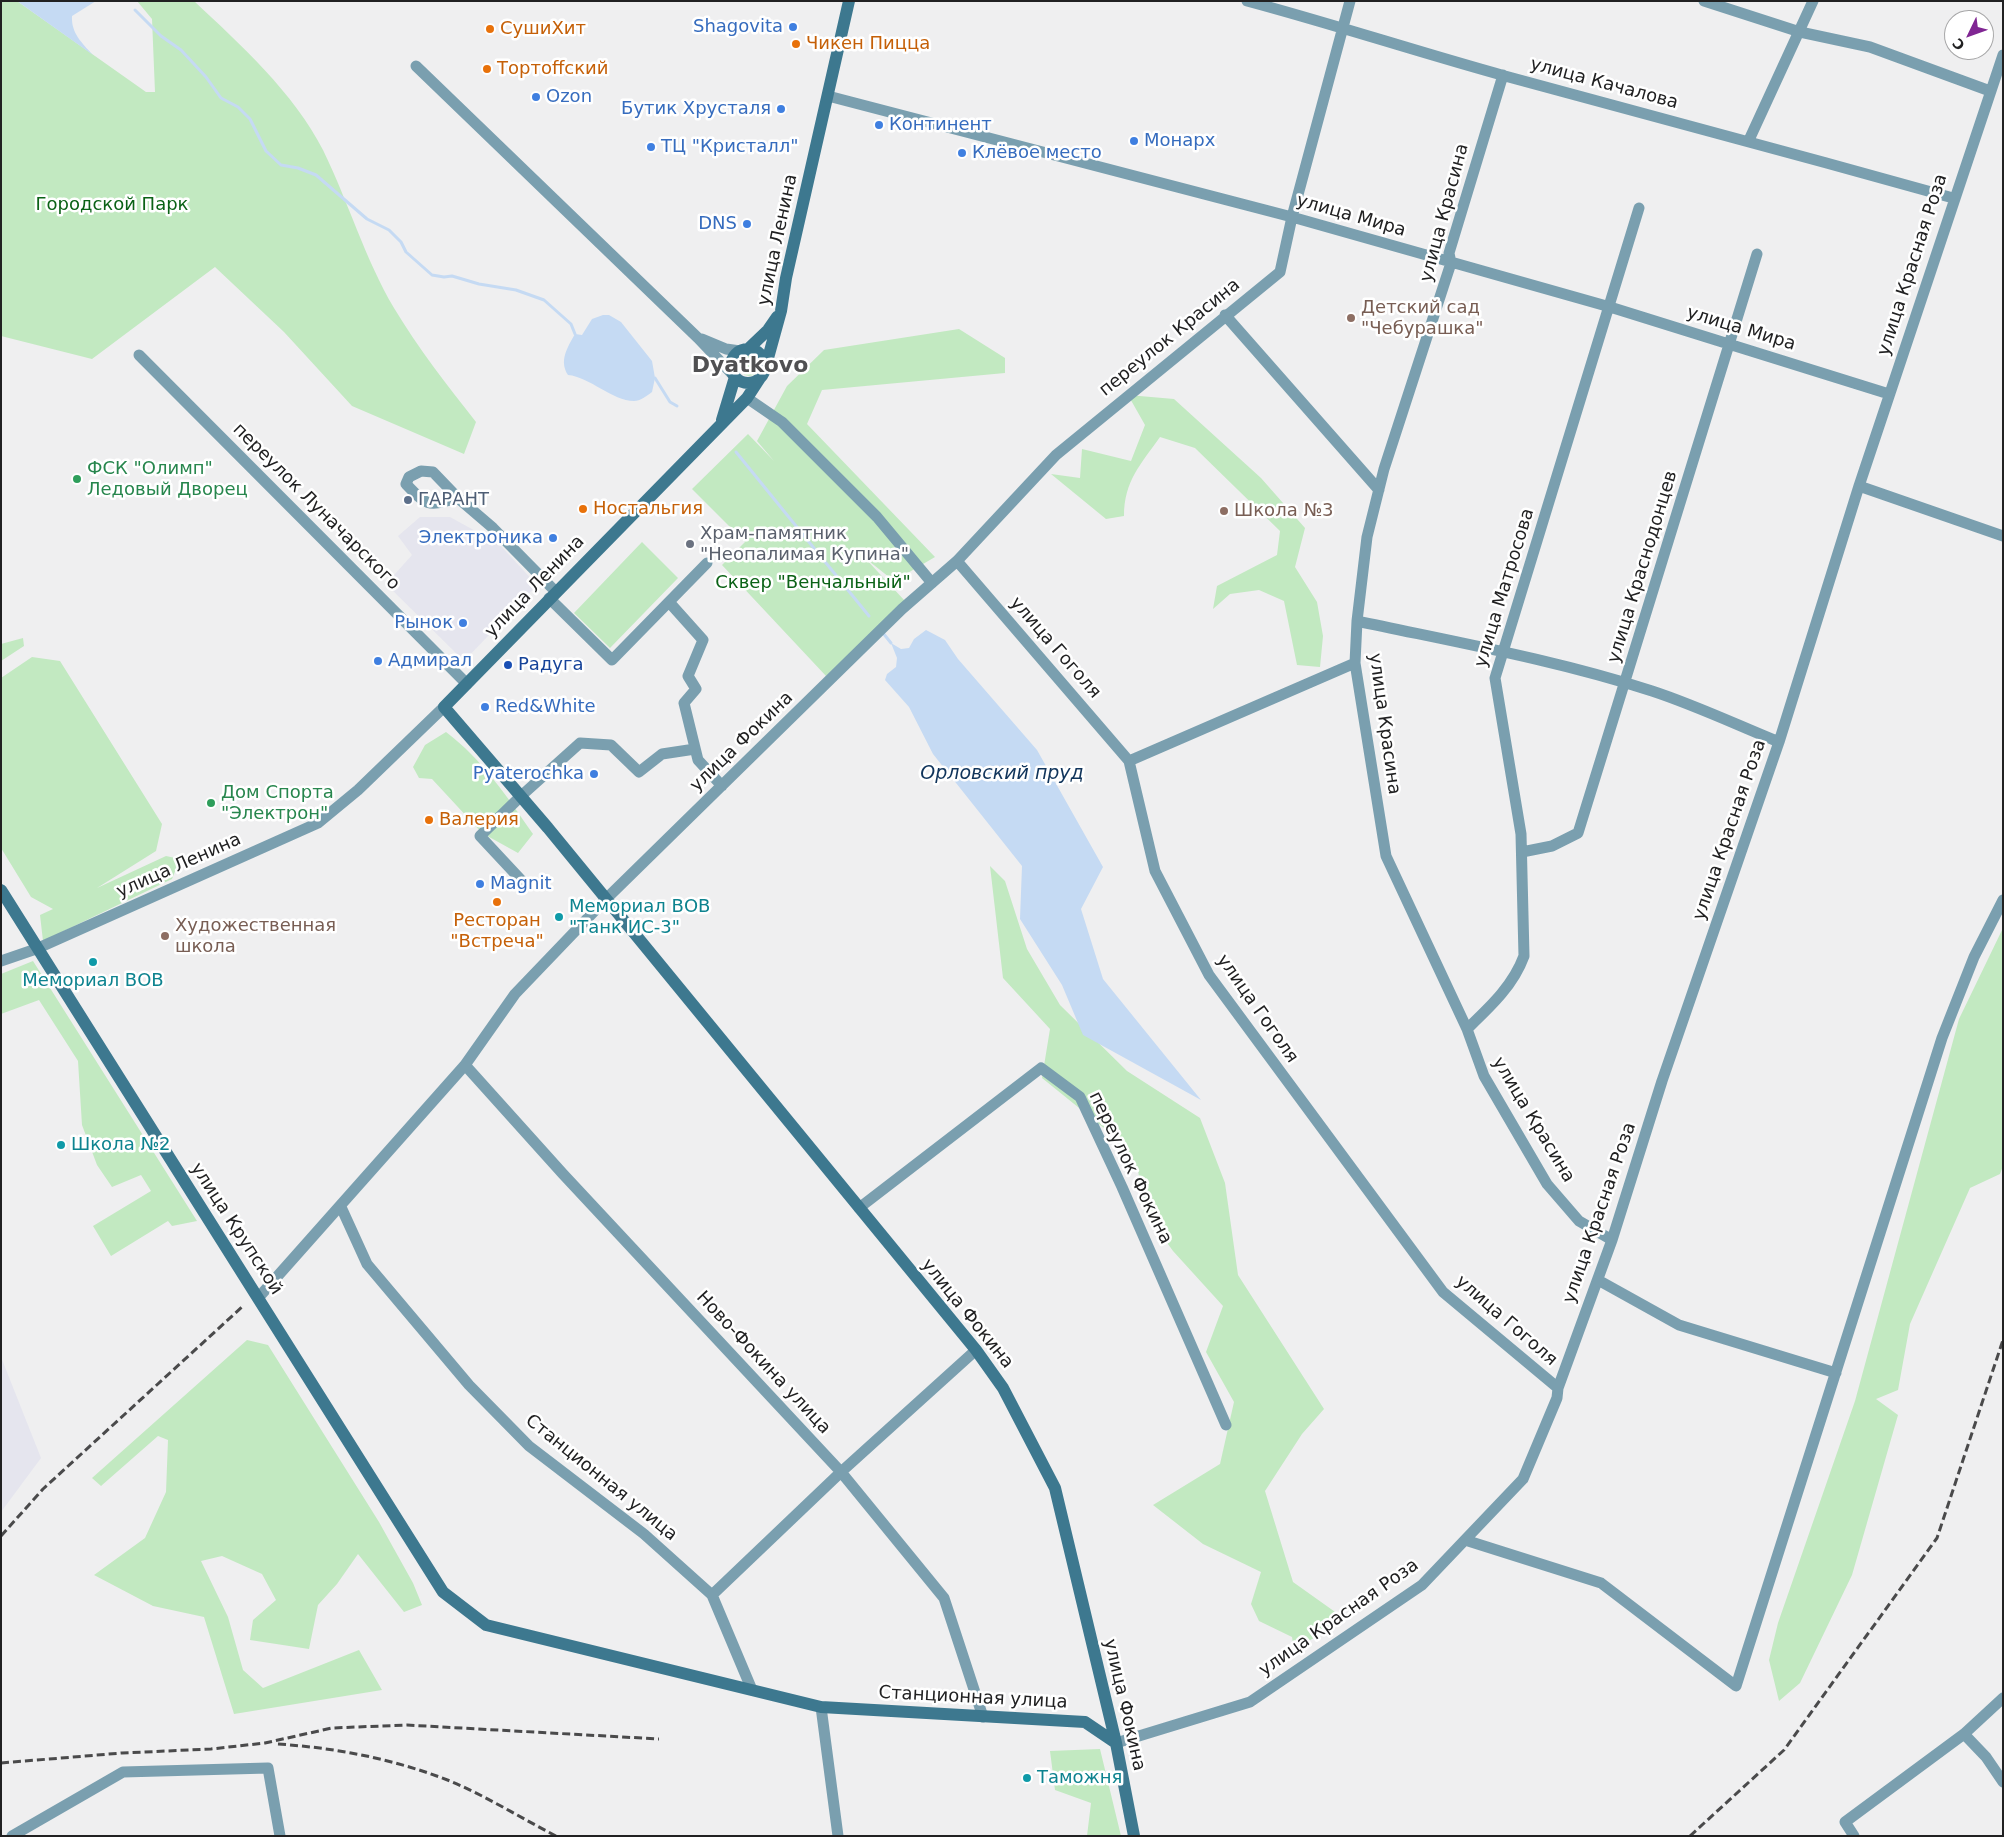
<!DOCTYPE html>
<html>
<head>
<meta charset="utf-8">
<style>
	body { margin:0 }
	#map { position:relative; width:2004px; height:1837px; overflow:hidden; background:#efeff0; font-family:"DejaVu Sans",sans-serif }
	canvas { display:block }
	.frame { position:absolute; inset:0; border:2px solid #212122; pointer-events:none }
	.north { position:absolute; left:1944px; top:10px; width:50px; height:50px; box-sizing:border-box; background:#fff; border:1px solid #a6a6a7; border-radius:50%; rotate:228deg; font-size:14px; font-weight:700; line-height:20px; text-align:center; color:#212122 }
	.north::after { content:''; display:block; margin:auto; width:18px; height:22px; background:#802693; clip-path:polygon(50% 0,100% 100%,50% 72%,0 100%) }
</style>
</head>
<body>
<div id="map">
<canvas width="2004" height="1837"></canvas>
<div class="frame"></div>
<div class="north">С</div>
</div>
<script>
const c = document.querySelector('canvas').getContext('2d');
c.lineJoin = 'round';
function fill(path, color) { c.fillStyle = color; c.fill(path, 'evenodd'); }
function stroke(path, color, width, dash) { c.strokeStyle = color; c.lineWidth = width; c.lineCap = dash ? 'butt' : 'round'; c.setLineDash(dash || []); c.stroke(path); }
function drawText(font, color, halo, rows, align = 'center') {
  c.font = font + ' "DejaVu Sans",sans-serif'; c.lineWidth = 5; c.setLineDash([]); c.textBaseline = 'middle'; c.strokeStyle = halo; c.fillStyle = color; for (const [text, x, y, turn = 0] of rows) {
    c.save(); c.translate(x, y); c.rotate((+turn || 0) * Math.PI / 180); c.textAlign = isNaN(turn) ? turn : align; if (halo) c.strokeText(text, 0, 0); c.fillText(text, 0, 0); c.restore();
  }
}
fill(new Path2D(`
	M420,517h30l49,27 38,41 -73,76 -78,-77 26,-29 -14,-19z
	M1,1357l40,101 -40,54z`), '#e5e5ee');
fill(new Path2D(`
	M1,1h16l129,91h9l-3,-73 -15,-18h57c46,43 100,92 129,149 25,51 42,109 71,158 24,40 53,77 82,114l-12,32 -112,-48 -68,-74 -69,-65 -123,92 -91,-23z
	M959,329l46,29v15l-183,17 -15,34 128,133 -41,24 -29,-23 40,43 -79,75 -104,-111 23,-23 -53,-53 56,-55 26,27 -17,-20 30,-55 37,-36z
	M739 366a10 10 0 1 1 20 0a10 10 0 1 1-20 0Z
	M1128,395l46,4 87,79 44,50 -10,39 22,35 6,34 -3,31 -23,-2 -13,-64 -25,-11 -29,4 -17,15 4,-23 60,-31 3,-24 -85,-83 -35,-11c-19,27 -36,44 -36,79l-18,3 -55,-45 29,4 2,-29 49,12 14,-36z
	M642,542l36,36 -68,70 -36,-35z
	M23,638l1,8 -23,15v-17z
	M32,657l28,4 102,163 -6,27 -59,37 69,-32 14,3 -8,20 -129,62 -3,-26 13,-6 -22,-12 -30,-49v-170z
	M446,732c36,27 62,66 87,102l-15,19 -36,-20 -50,-54 -13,-1 -6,-11 12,-22z
	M990,866l15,15 22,68 33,56 67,66 73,47 25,65 13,92 86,134 -22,25 -37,57 28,91 52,37 -51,31 -2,-13 -33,-16 -8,-17 10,-32 -58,-28 -50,-39 67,-41 14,-62 -28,-50 17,-46 -50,-55 -29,-40 -6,-41 -23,-33 -73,-59 8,-49 -47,-51z
	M2003,928v238l-3,8 -30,14 -60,136 -12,66 -22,9 22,16 -46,160 -52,108 -21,18 -10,-41 9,-37 77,-222 104,-382z
	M33,961l164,260 -25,5 -4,-5 -57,35 -18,-30 58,-35 -10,-16 -29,12 -15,-22 -15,-40 -4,-64 -39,-61 -38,14v-40z
	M247,1340l21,5 111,177 34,61 9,22 -18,7 -46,-58 -21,30 -19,21 -9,44 -59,-9 3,-20 23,-20 -14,-26 -40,-18 -21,5 27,56 15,53 20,18 96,-38 23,40 -148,24 -30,-97 -51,-11 -59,-31 51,-37 21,-46 2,-52 -10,-4 -57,50 -9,-8z
	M1100,1749l21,87h-34l4,-33 -36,-13 -5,-39z`), '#c2e9c1');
fill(new Path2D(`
	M17,1h79l-24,15c-1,17 10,27 21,39z
	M603,315h6l12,7 31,39 3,17 -3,14c-5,4 -12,9 -18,9 -22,0 -44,-24 -66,-26 -9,-14 -1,-27 7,-41l7,1 10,-16z
	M926,630l19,10 13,19 79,91 66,117 -22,42 22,70 98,121 -118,-65 -21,-50 -42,-66 2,-53 -89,-112 -24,-47 -24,-27 2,-6 9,-7 1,-9 -6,-15 10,6 8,-1 5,-9z`), '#c5daf3');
stroke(new Path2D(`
	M135,10l26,26 20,14 25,27 15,21 17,9 12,12 16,32 15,14 17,3 18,7 51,44 22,11 12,12 5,10 26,23 12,2 8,-1 27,8 37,6 28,10 27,24 4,10
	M655,378l15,24 7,4
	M736,452l133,164
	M883,633l8,10`), '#c5daf3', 3);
stroke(new Path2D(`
	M1247,1c86,23 171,51 258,75 149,41 299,80 448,122
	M1704,1l96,31 70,15 120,44
	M416,66l282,272 37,39
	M1503,75l-54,178 2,10 -67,206 -17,68 -10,84 -2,42 31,193 81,173 17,47 63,108 32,37 33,19
	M828,96l464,121 318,90 279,87
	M1749,140l64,-139
	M1225,315l154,175
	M702,339l24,10 14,2
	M139,355l328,329
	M747,398l35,24 95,95 55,66
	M1859,486l144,50
	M458,498c-31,8 -30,9 -52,-14l3,-7 12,-6 12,1 25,26 35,30 62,63
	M957,561l172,200 26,110 54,104 234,317 115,96
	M549,598l63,62 95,-97
	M669,602l34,38 -15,36 8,13 -12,14 14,57 24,26
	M1357,621c98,21 199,39 295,70 43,14 85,34 127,51
	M1129,761l226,-98
	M1522,852l30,-6 26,-13 179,-579
	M522,881l-42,-45 41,-40 59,-53 31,2 28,27 23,-18 33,-5
	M1,961l35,-12 282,-126 40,-33 86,-83
	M1467,1029c23,-22 46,-43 57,-73l-3,-122 -26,-156 144,-470
	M465,1065l98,109 278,298 103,126 39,119
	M341,1207l26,57 102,121 60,61 115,88 68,61 40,95
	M859,1208l182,-140 39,29 42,90 104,238
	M1598,1280l81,45 157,48
	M259,1297l206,-232 50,-71 91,-95 296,-290 55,-48 99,-106 224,-183 12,-55 58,-216
	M1465,1540l136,43 135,103 206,-648 32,-81 29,-57
	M712,1595l129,-123 135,-122
	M821,1707l17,129
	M1964,1734l22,23 17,25
	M1116,1743l134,-41 172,-117 101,-106 34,-81 1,-10 54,-148 50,-159 117,-339 80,-256 144,-431
	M12,1836l111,-64 145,-4 12,68
	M1854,1836l-9,-14 119,-88 39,-36`), '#7a9faf', 11);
stroke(new Path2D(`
	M731 366a17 17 0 1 1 34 0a17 17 0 1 1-34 0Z
	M747,350l21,-20 9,-13
	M765,369l16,-58 5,-33 63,-277
	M760,378l-13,20 -303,309 104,121 428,522 27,38 52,100 61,255 18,93
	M722,420l13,-43
	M1,890l442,702 43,33 335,82 264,15 31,21`), '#3d788f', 12);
stroke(new Path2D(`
	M1,1536l42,-47 199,-182
	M278,1744c59,4 116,15 172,37 36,15 71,37 106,55
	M1,1763l121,-10 89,-4 54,-6 67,-15 75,-3 252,14
	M1690,1836l94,-86 153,-212 66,-198`), '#4a4a4b', 3, [8, 4]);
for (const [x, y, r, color] of [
	[793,27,5,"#3f7fe0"],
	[490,29,5,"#e8710a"],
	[796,44,5,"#e8710a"],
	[487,69,5,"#e8710a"],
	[536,97,5,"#3f7fe0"],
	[781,109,5,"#3f7fe0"],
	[879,125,5,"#3f7fe0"],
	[1134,141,5,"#3f7fe0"],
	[651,147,5,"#3f7fe0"],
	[962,153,5,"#3f7fe0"],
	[747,224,5,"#3f7fe0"],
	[1351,318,5,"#8d6e63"],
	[77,479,5,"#2e9e5b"],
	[408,500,5,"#5c6f8a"],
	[583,509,5,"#e8710a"],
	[1224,511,5,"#8d6e63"],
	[553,538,5,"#3f7fe0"],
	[690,544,5,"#6b7280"],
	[463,623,5,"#3f7fe0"],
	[378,661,5,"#3f7fe0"],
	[508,665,5,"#1a4fb4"],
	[485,707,5,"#3f7fe0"],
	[594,774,5,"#3f7fe0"],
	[211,803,5,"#2e9e5b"],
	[429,820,5,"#e8710a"],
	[480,884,5,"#3f7fe0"],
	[497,902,5,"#e8710a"],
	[559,917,5,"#0f9aa8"],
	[165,936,5,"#8d6e63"],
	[93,962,5,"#0f9aa8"],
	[61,1145,5,"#0f9aa8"],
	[1027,1778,5,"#0f9aa8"]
]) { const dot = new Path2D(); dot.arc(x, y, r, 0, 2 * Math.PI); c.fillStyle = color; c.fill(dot); stroke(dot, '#fff', 2); }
drawText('18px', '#366cbe', '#fff', [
	["Shagovita",783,27,"right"],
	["Ozon",546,97],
	["Бутик Хрусталя",771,109,"right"],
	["Континент",889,125],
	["Монарх",1144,141],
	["ТЦ \"Кристалл\"",661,147],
	["Клёвое место",972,153],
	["DNS",737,224,"right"],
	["Электроника",543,538,"right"],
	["Рынок",453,623,"right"],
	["Адмирал",388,661],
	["Red&White",495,707],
	["Pyaterochka",584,774,"right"],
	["Magnit",490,884]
], 'left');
drawText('18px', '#c56008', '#fff', [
	["СушиХит",500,29],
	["Чикен Пицца",806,44],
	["Тортоffский",497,69],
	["Ностальгия",593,509],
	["Валерия",439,820],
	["Ресторан",497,921,"center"],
	["\"Встреча\"",497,942,"center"]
], 'left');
drawText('18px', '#212122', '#fff', [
	["улица Качалова",1604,84,15],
	["улица Красина",1445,213,-75],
	["улица Мира",1351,216,16],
	["улица Ленина",778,240,-78],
	["улица Красная Роза",1913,265,-72],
	["улица Мира",1741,329,17],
	["переулок Красина",1170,338,-39],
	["переулок Луначарского",316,507,45],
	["улица Краснодонцев",1643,567,-73],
	["улица Ленина",535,587,-46],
	["улица Матросова",1505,588,-73],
	["улица Гоголя",1055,648,49],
	["улица Красина",1384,724,82],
	["улица Фокина",742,742,-44],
	["улица Красная Роза",1730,830,-71],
	["улица Ленина",179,866,-24],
	["улица Гоголя",1257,1009,55],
	["улица Красина",1533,1120,59],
	["переулок Фокина",1130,1168,64],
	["улица Красная Роза",1600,1213,-71],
	["улица Крупской",236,1229,57],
	["улица Фокина",967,1314,51],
	["улица Гоголя",1506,1321,41],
	["Ново-Фокина улица",763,1363,47],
	["Станционная улица",601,1478,39],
	["улица Красная Роза",1339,1618,-35],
	["Станционная улица",973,1698,3],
	["улица Фокина",1124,1705,77]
]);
drawText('18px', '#0b6216', '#fff', [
	["Городской Парк",112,205],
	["Сквер \"Венчальный\"",813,583]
]);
drawText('18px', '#785e54', '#fff', [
	["Детский сад",1361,308],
	["\"Чебурашка\"",1361,329],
	["Школа №3",1234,511],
	["Художественная",175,926],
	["школа",175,947]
], 'left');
drawText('18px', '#27864d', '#fff', [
	["ФСК \"Олимп\"",87,469],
	["Ледовый Дворец",87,490],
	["Дом Спорта",221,793],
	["\"Электрон\"",221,814]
], 'left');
drawText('18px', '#4e5e75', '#fff', [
	["ГАРАНТ",418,500]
], 'left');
drawText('18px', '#5b616d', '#fff', [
	["Храм-памятник",700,534],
	["\"Неопалимая Купина\"",700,555]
], 'left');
drawText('18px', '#164399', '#fff', [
	["Радуга",518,665]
], 'left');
drawText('18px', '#0d838f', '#fff', [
	["Мемориал ВОВ",569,907],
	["\"Танк ИС-3\"",569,928],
	["Мемориал ВОВ",93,981,"center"],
	["Школа №2",71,1145],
	["Таможня",1037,1778]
], 'left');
drawText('italic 19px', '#10345b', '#fff', [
	["Орловский пруд",1002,774]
]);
drawText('bold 22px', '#505052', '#fff', [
	["Dyatkovo",750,366]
]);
</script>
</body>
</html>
